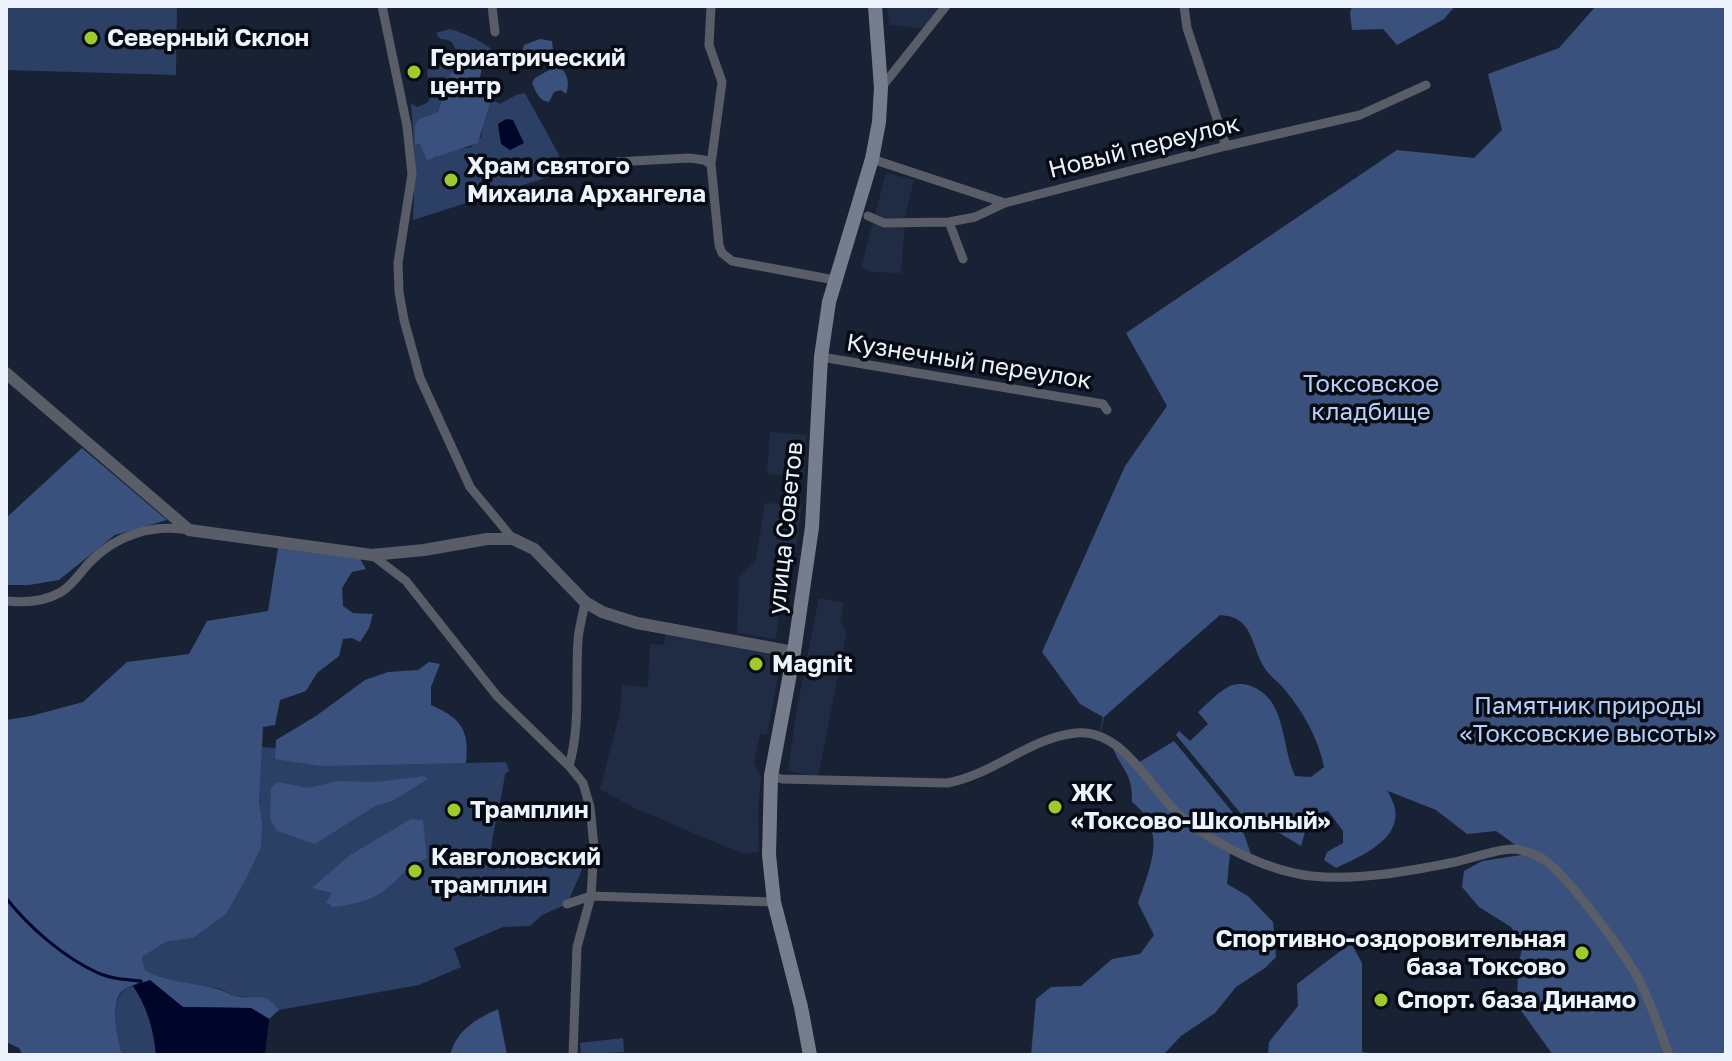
<!DOCTYPE html>
<html>
<head>
<meta charset="utf-8">
<style>
	body { margin:0 }
	#map { position:relative; width:1732px; height:1061px; overflow:hidden; background:#182234; font-family:"Golos Text",sans-serif }
	canvas { display:block }
	.frame { position:absolute; inset:0; border:8px solid #edf3fd; pointer-events:none }
</style>
</head>
<body>
<div id="map">
<canvas width="1732" height="1061"></canvas>
<div class="frame"></div>
</div>
<script>
const c = document.querySelector('canvas').getContext('2d');
c.lineJoin = 'round';
function fill(path, color) { c.fillStyle = color; c.fill(path, 'evenodd'); }
function stroke(path, color, width, dash) { c.strokeStyle = color; c.lineWidth = width; c.lineCap = dash ? 'butt' : 'round'; c.setLineDash(dash || []); c.stroke(path); }
function drawText(font, color, halo, rows, align = 'center') {
  c.font = font + ' "Golos Text",sans-serif'; c.lineWidth = 7; c.setLineDash([]); c.textBaseline = 'middle'; c.strokeStyle = halo; c.fillStyle = color; for (const [text, x, y, turn = 0] of rows) {
    c.save(); c.translate(x, y); c.rotate((+turn || 0) * Math.PI / 180); c.textAlign = isNaN(turn) ? turn : align; if (halo) c.strokeText(text, 0, 0); c.fillText(text, 0, 0); c.restore();
  }
}
fill(new Path2D(`
	M887,6h54l-14,23 -38,-4z
	M886,173l28,7 -8,32 -5,61 -28,-1 -12,-4z
	M770,432l37,3 -3,41 -37,-2z
	M765,503l37,2 -8,58h-5l-7,26 -6,50 -39,-6 2,-55 17,-19z
	M819,598l25,5 -4,18 7,10 -29,146 -30,-6 8,-58z
	M666,630l116,25 -15,80 -7,-1 -6,29 7,14 -3,32 1,43 -16,2 -111,-47 -32,-18 20,-76 2,-28 26,2 2,-43 14,1z`), '#1f2c44');
fill(new Path2D(`
	M6,6h171l-1,69 -170,-5z
	M450,29c21,7 38,13 51,31l-17,4 -6,-8c-30,1 -32,34 -40,56l-18,7 -5,6v20l5,-1 15,14 12,-7 24,-4 10,-10 5,-27 5,-11 9,5 16,-9 9,-2 34,62 2,18 -148,47 2,-60 -4,-57 6,4 10,-4 3,-5 -3,-28 29,-16c-1,-11 -5,-15 -16,-15l-4,-6z
	M261,747l205,16 40,-1 3,9 -4,3c-4,31 -14,59 -15,90l51,-15 44,14 -18,41 -25,11 -12,11 -27,1 -49,21 7,19 -42,18 -140,25 -32,-13 -14,-1 -12,-7 -64,-11 -12,-8 -3,-13 24,-15 27,-4 69,-117 -3,-21z
	M133,986c14,20 21,44 23,69h-34c-5,-19 -16,-64 11,-69z
	M623,1038l1,14 -43,3 -1,-12z`), '#2c3f64');
fill(new Path2D(`
	M1352,6h103l-11,13 -47,26 -14,-16 -31,1 -2,-17z
	M1596,6h130v1049h-173l-36,-50 1,-40 5,-19 -12,-19 -32,-20 -17,-20 2,-16 18,-10 46,-7 -32,-23 -29,3 -31,-24 -48,-19c2,5 6,12 7,18 6,31 -36,48 -59,59l-12,-8 3,-8 16,-9v-12l-15,-20 -18,3 -9,32 -35,-21 -24,-10 -66,-80 3,-4 11,10 18,-17 -10,-12c9,-8 19,-19 30,-25 17,-9 39,4 47,21 10,20 10,46 20,68l16,1 13,-10c-6,-29 -20,-54 -39,-77 -6,-8 -16,-14 -21,-23 -14,-23 -10,-50 -44,-52l-116,102 -5,20c15,7 24,16 34,29l41,-25 65,79 13,37 -22,-4 -3,31 21,12 25,26 3,35 -11,11 -29,19 -21,26 -34,23 -18,19h-132l5,-56 15,-12 30,-1 31,-27 28,-5 14,-19 -16,-32c13,-38 30,-72 -6,-101 1,-32 -13,-33 -21,-60l-12,-5 4,-20 -23,-13 -38,-52 83,-186 42,-60 -41,-73 271,-183 77,8 28,-28 -14,-56 71,-26z
	M540,39l12,2 2,17c9,12 18,19 12,36l-5,-4 -7,2 -5,10c-10,-1 -13,-10 -17,-19l3,-5 14,-8 -1,-11 -3,-1 -16,7 -4,-2 -4,-7 3,-11z
	M471,56h7l5,7 -3,14 11,22 -13,44 -51,17 -7,-16 -5,1v-20l4,-6 19,-7c9,-25 6,-42 33,-56z
	M82,448l85,72 -52,15 -56,45 -30,5h-23v-67z
	M278,548l82,11 6,10 -14,3 -10,16 1,18 10,7 20,1 -4,14 -9,14 -8,-4 -9,1 -4,17 -22,17 -11,18 -26,9 -5,25 -12,2 -4,73 3,21 -1,26 -14,30 -21,37 -33,24 -27,4 -24,15 3,13c22,13 48,12 72,19 7,1 12,6 18,7 21,5 28,-7 44,14l-10,9 -18,-11 -68,-1 -42,-26c-7,5 -18,6 -22,14 -8,15 -1,44 3,60h-99l-4,-7 -13,-6v-322l25,-4 52,-14 44,-40 62,-8 18,-33 61,-10z
	M429,662l11,2 -9,23v18c29,13 39,24 35,58l-145,3 -46,-7 1,-19 40,-24 49,-36 23,-8 30,-2z
	M424,776l4,3 -36,22 -17,5 -60,38 -38,-13 -7,-12 1,-32 7,-5 30,6 29,-7 39,1z
	M411,819l12,1 4,38c-21,9 -28,22 -45,34 -14,10 -33,13 -49,15l-7,-5 6,-9 -20,-5 38,-33z
	M1351,943l11,20v89l20,3h-114l1,-13 29,-36 -1,-22z
	M498,1009l9,46h-57c7,-25 26,-36 48,-46z`), '#3a517d');
fill(new Path2D(`
	M506,119l7,1 11,23 -14,7 -9,-6 -3,-20z
	M150,980l33,27 68,1 18,11 -4,36h-109c-2,-25 -9,-49 -23,-69z`), '#00052a');
stroke(new Path2D(`
	M6,898c23,29 57,59 92,75 14,6 29,7 43,8`), '#00052a', 3);
stroke(new Path2D(`
	M382,6l25,120 5,48 -14,89 1,29 5,28 16,58 50,109 43,52
	M492,6l3,26
	M711,6l-2,39 13,37 -11,82 8,81 3,8 10,8 103,19
	M1184,6l3,22 39,118
	M881,88l65,-82
	M872,159l133,44 221,-57 134,-31 66,-30
	M560,165l129,-7 15,2 7,4
	M868,216l16,7 65,-1
	M963,259l-14,-37 26,-5 30,-14
	M821,357l282,47 4,6
	M372,555l34,26 91,115 72,70c12,-41 6,-84 9,-126 1,-13 5,-25 7,-38
	M6,601c19,2 38,1 55,-9 12,-7 20,-21 30,-31 27,-27 62,-37 98,-31
	M569,766l14,17 7,24 4,40 -3,49 -14,51 -4,108
	M771,776l11,3 165,4c46,-8 82,-45 129,-50 49,-5 75,60 109,87 34,26 83,51 126,56 47,5 99,-5 144,-14 19,-4 41,-13 59,-13 11,1 20,5 29,10 23,14 84,97 97,123 12,24 20,48 29,73
	M567,904l24,-8 183,6`), '#585d67', 9);
stroke(new Path2D(`
	M6,373l183,157 183,25 52,-5 63,-11h26l21,10 51,53 17,10 35,11 157,29`), '#585d67', 12);
stroke(new Path2D(`
	M810,1055l-9,-48 -27,-105 -5,-47 2,-79 23,-124 18,-125 9,-170 8,-55 43,-143 7,-37 2,-34 -6,-82`), '#767e8e', 14);
for (const [x, y, r, color] of [
	[91,38,8,"#9fca2d"],
	[414,72,8,"#9fca2d"],
	[451,180,8,"#9fca2d"],
	[756,664,8,"#9fca2d"],
	[1055,807,8,"#9fca2d"],
	[454,810,8,"#9fca2d"],
	[415,871,8,"#9fca2d"],
	[1582,953,8,"#9fca2d"],
	[1381,1000,8,"#9fca2d"]
]) { const dot = new Path2D(); dot.arc(x, y, r, 0, 2 * Math.PI); c.fillStyle = color; c.fill(dot); stroke(dot, '#070c14', 3); }
drawText('bold 24px', '#edf3fd', '#070c14', [
	["Северный Склон",107,38],
	["Гериатрический",430,58],
	["центр",430,86],
	["Храм святого",467,166],
	["Михаила Архангела",467,194],
	["Magnit",772,664],
	["ЖК",1071,793],
	["«Токсово-Школьный»",1071,821],
	["Трамплин",470,810],
	["Кавголовский",431,857],
	["трамплин",431,885],
	["Спортивно-оздоровительная",1566,939,"right"],
	["база Токсово",1566,967,"right"],
	["Спорт. база Динамо",1397,1000]
], 'left');
drawText('24px', '#edf3fd', '#070c14', [
	["Новый переулок",1144,147,-14],
	["Кузнечный переулок",969,362,9],
	["улица Советов",786,528,-84]
]);
drawText('24px', '#b8cffa', '#070c14', [
	["Токсовское",1371,384],
	["кладбище",1371,412],
	["Памятник природы",1588,706],
	["«Токсовские высоты»",1588,734]
]);
</script>
</body>
</html>
